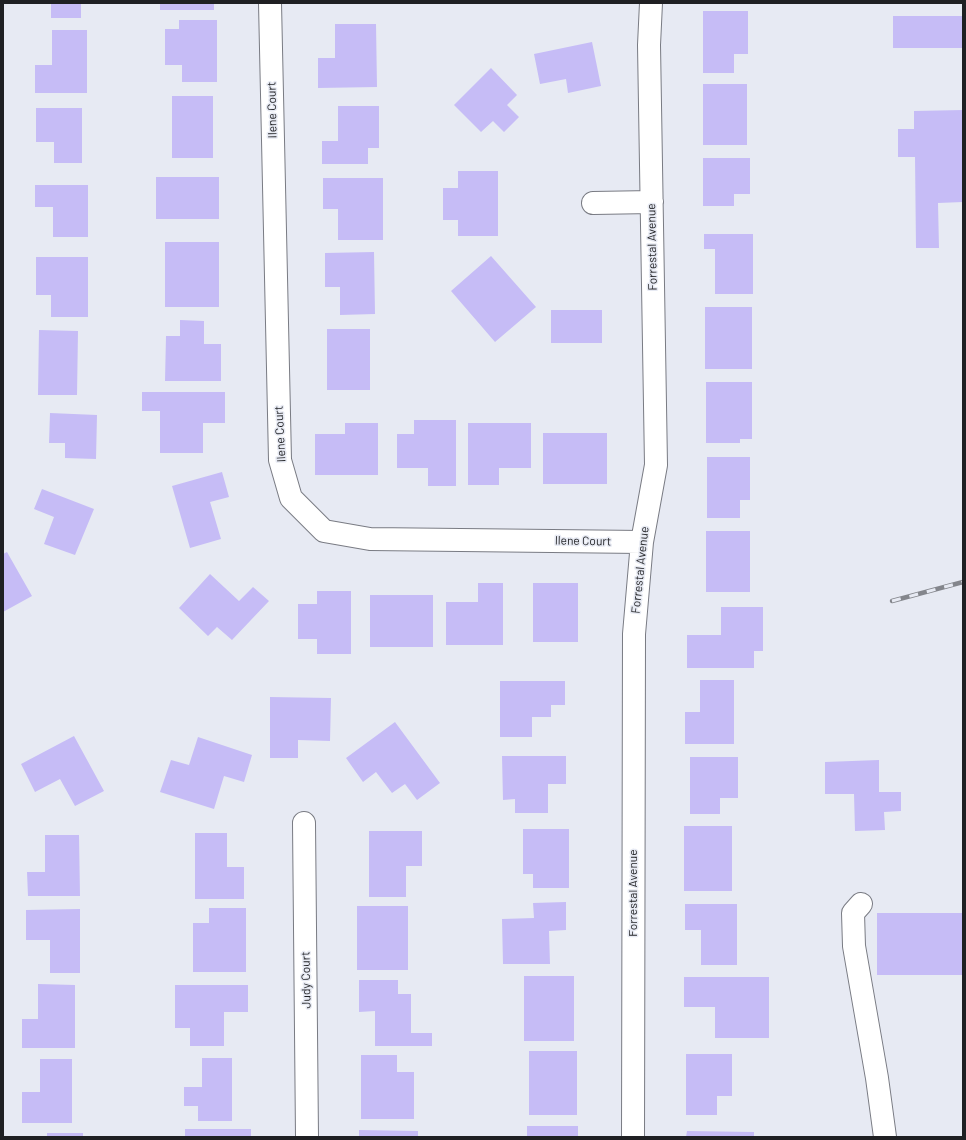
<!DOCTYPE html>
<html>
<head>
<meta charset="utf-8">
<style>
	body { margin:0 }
	#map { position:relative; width:966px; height:1140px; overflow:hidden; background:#e7eaf3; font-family:Barlow,sans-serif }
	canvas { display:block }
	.frame { position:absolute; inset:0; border:4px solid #1f2023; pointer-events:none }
</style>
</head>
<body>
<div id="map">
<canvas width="966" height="1140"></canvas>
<div class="frame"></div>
</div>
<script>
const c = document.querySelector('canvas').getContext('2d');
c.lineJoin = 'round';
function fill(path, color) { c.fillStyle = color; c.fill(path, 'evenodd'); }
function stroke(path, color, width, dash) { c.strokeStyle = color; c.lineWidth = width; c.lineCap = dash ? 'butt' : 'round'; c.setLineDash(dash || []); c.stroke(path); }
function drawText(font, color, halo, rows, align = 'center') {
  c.font = font + ' Barlow,sans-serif'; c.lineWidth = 3; c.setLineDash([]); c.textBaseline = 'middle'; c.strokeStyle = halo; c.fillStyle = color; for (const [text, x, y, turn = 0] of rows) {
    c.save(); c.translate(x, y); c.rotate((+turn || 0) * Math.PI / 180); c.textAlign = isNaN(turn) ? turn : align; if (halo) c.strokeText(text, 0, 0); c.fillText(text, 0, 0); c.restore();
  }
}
fill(new Path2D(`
	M51,3h30v15h-30z
	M160,3h54v7h-54z
	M703,11h45v43h-14v19h-31z
	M893,16h70v32h-70z
	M179,20h38v62h-35v-17h-17v-36h14z
	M335,24h41l1,63 -59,1v-30h17z
	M52,30h35v63h-52v-28h17z
	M592,42l9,44 -33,7 -2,-14 -26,5 -6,-30z
	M491,68l26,27 -10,10 12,12 -15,15 -11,-11 -12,11 -27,-27z
	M703,84h44v61h-44z
	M172,96h41v62h-41z
	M338,106h41v42h-11v16h-46v-23h16z
	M36,108h46v55h-28v-21h-18z
	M963,110v92l-25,1 1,45h-23l-1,-91h-17v-28h16v-18z
	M703,158h47v36h-16v12h-31z
	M458,171h40v65h-40v-16h-15v-32h15z
	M156,177h63v42h-63z
	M323,178h60v62h-45v-31h-15z
	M35,185h53v52h-35v-30h-18z
	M704,234h49v60h-38v-45h-11z
	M165,242h54v65h-54z
	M374,252l1,62 -35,1v-28h-15v-34z
	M491,256l45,51 -41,35 -44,-51z
	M36,257h52v60h-37v-22h-15z
	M705,307h47v62h-47z
	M551,310h51v33h-51z
	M180,320l24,1v23h17v37h-56l1,-45h14z
	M327,329h43v61h-43z
	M39,330l39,1 -1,64h-39z
	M706,382h46v57h-12v4h-34z
	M142,392h83v31h-22v30h-43v-42h-18z
	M50,413l47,2 -1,44 -31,-1v-15h-16z
	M414,420h42v66h-28v-18h-31v-34h17z
	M345,423h33v52h-63v-41h30z
	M468,423h63v45h-32v17h-31z
	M543,433h64v51h-64z
	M707,457h43v43h-10v18h-33z
	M222,472l7,25 -19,5 11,37 -31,9 -18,-62z
	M42,489l52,20 -19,46 -31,-11 10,-27 -20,-8z
	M706,531h44v61h-44z
	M7,552l25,44 -29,16v-58z
	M210,574l29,27 14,-14 16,14 -37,39 -15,-13 -9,9 -29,-28z
	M478,583h25v62h-57v-43h32z
	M533,583h45v59h-45z
	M317,591h34v63h-34v-15h-19v-35h19z
	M370,595h63v52h-63z
	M721,607h42v44h-9v17h-67v-33h34z
	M700,680h34v64h-49v-32h15z
	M500,681h65v24h-14v12h-19v20h-32z
	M270,697l61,1 -1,43 -32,-1v18h-28z
	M395,722l45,61 -23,17 -12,-16 -13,9 -16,-21 -13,10 -17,-24z
	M74,736l30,55 -29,15 -15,-27 -25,13 -14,-28z
	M198,737l54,18 -8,27 -20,-6 -10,33 -54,-17 11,-32 18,5z
	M502,756h64v28h-18v29h-33v-14l-12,1z
	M690,757h48v41h-18v16h-30z
	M879,760v32h22v19l-17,1 1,18 -30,1 -1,-37h-29v-32z
	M684,826h48v65h-48z
	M523,829h46v59h-36v-14h-10z
	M369,831h53v35h-16v31h-37z
	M195,833h32v34h17v32h-49z
	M45,835h34l1,61h-52l-1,-24h18z
	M566,902v28l-17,1 1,33h-47l-1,-45 32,-1 -1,-15z
	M685,904h52v61h-36v-35h-16z
	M357,906h51v64h-51z
	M209,908h37v64h-53v-49h16z
	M80,909v64h-30v-33h-24v-30z
	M877,913h86v62h-86z
	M524,976h50v65h-50z
	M684,977h85v61h-54v-31h-31z
	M359,980h39v14h13v39h21v13h-57v-35l-16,1z
	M38,984l37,1v63h-53v-29h16z
	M175,985h73v27h-24v34h-34v-18h-15z
	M529,1051h48v64h-48z
	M686,1054h46v42h-15v19h-31z
	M361,1055h36v17h17v47h-53z
	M202,1058h30v63h-34v-15h-14v-19h18z
	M40,1059h32v64h-50v-31h18z
	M527,1126h51v11h-51z
	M185,1129h66v8h-66z
	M359,1130l59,1v6h-59z
	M687,1131l67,1v5h-68z
	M47,1133h36v4h-36z`), '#c6bcf6');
const minor = new Path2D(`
	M270,3l10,457 11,38 33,33 46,8 272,3
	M593,203l59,-1
	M304,823l3,314
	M861,904l-8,9 1,33 23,132 8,59
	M633,1137l1,-503 8,-92 14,-77 -7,-420 2,-42`);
stroke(minor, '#797b83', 24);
stroke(minor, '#fff', 22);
const rail = new Path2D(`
	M892,601l71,-19`);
stroke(rail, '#84868c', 4.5);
stroke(rail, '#e7eaf3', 3, [9]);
drawText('12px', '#1f2023', '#e7eaf3', [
	["Ilene Court",272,110,-91],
	["Forrestal Avenue",652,247,-91],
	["Ilene Court",280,434,-93],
	["Ilene Court",583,541,1],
	["Forrestal Avenue",640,570,-84],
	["Forrestal Avenue",633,893,-90],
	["Judy Court",306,980,-91]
]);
</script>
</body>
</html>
